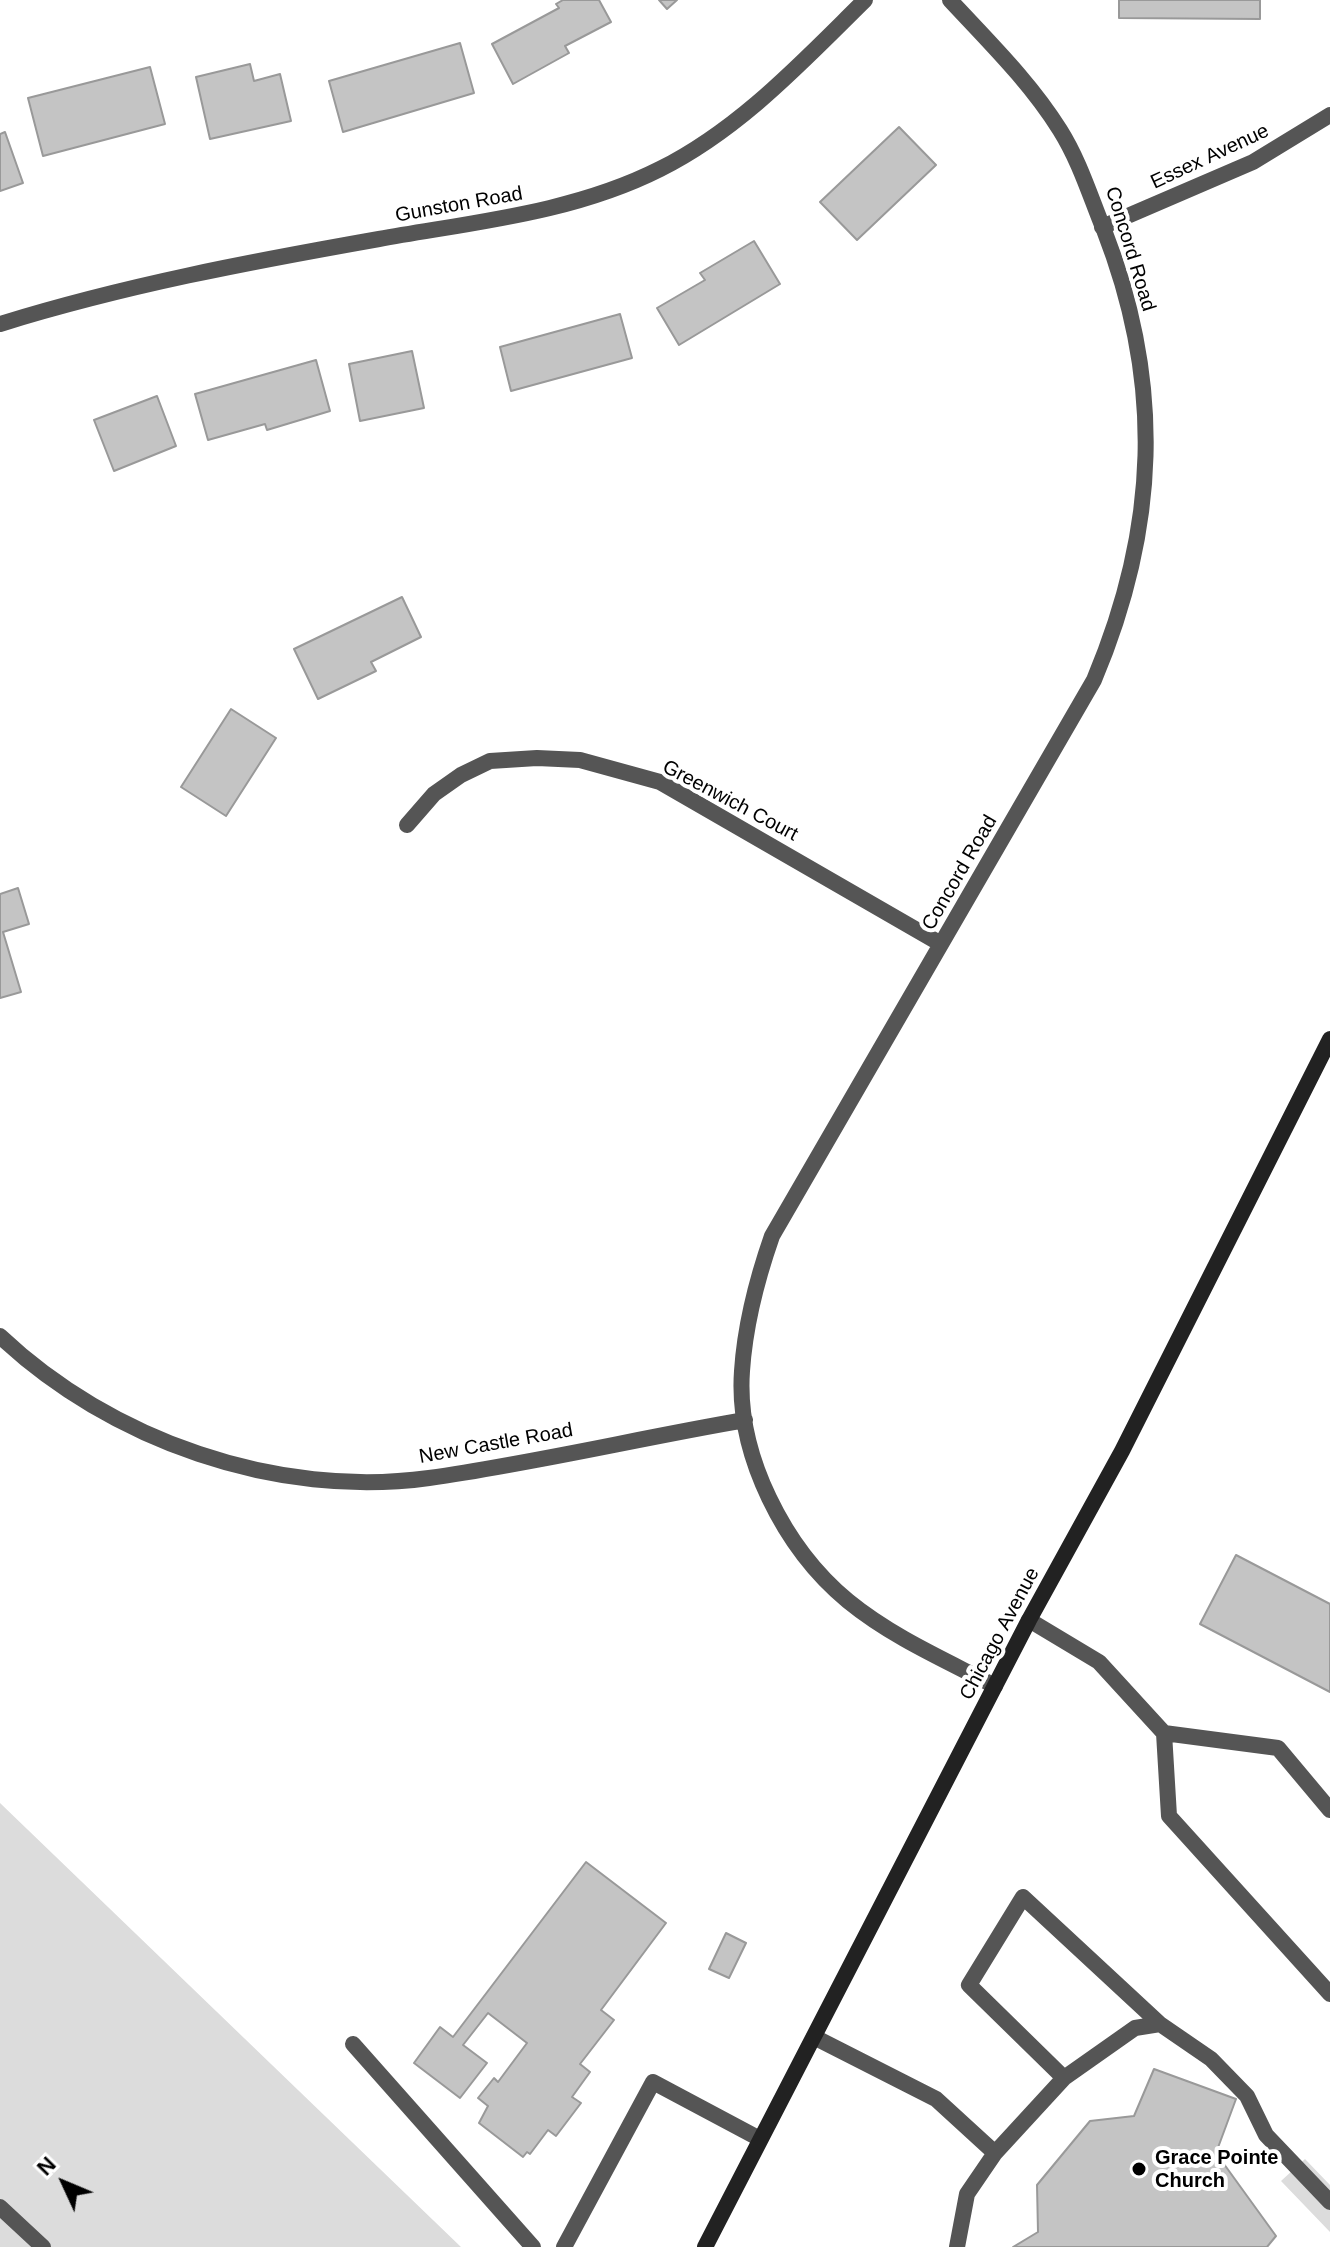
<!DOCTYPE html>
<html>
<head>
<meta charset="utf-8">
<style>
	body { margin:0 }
	#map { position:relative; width:1330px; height:2247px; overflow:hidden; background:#fff; font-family:Helvetica,sans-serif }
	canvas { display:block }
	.north { position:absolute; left:24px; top:2143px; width:80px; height:80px; -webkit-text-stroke:6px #fff; paint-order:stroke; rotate:314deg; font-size:22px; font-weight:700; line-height:32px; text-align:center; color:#000 }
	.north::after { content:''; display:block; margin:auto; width:28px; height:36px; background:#000; clip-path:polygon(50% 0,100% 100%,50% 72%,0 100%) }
</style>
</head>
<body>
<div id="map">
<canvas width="1330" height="2247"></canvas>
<div class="north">N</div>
</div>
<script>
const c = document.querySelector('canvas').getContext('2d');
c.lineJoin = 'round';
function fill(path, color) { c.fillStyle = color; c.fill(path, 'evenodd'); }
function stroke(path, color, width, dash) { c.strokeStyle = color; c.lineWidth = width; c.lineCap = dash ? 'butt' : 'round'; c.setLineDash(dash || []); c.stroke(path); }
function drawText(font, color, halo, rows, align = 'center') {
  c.font = font + ' Helvetica,sans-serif'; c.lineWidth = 8; c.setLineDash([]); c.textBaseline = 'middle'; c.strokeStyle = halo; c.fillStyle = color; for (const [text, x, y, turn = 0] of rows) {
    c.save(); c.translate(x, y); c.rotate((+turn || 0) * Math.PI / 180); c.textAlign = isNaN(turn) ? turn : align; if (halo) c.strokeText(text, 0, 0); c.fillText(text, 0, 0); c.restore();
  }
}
fill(new Path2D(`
	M0,1803l461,444h-461z
	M1305,2159l25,26v47l-49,-51z`), '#dcdcdc');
const building = new Path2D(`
	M563,0h36l12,22 -46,24 4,7 -56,31 -21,-40 67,-36 -3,-4z
	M659,0h18l-10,9z
	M1119,0h141v19l-141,-1z
	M460,43l14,50 -131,39 -14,-51z
	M250,64l4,17 26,-7 11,47 -81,18 -14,-62z
	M150,67l15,57 -122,32 -15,-58z
	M899,127l37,38 -79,75 -37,-38z
	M5,132l18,51 -23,8v-57z
	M754,241l26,43 -101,61 -22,-37 48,-28 -5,-7z
	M620,314l12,44 -121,33 -11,-44z
	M412,351l12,57 -64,13 -11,-57z
	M316,360l14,51 -63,19 -2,-6 -57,16 -13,-46z
	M157,396l19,50 -62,25 -20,-51z
	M402,597l19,40 -50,25 5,9 -58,28 -24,-50z
	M231,709l45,29 -50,78 -45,-29z
	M18,888l11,36 -26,8 18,60 -21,6v-104z
	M1236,1555l94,49v88l-130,-68z
	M586,1862l80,61 -65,87 13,10 -34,44 10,8 -18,25 9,6 -25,33 -8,-6 -18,24 -3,-2 -4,5 -44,-34 9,-17 -10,-8 16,-20 4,4 29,-39 -39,-30 -25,32 24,18 -27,35 -46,-35 26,-36 13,10z
	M726,1933l20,10 -17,35 -20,-9z
	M1154,2069l82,30 -20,54 60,83 -9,11h-254l25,-15 -1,-47 53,-64 44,-5z`);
fill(building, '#c4c4c4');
stroke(building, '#999', 2);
stroke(new Path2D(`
	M1029,1620l70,42 65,71 5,83 161,178
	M1164,1733l114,15 52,62
	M814,2037l122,62 59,54 -28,41 -10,53
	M353,2044l180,203
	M1064,2078l-95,-93 54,-88 137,127
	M995,2153l69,-75 71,-50 25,-4 51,35 36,37 19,39 64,67
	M0,2207l43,40
	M564,2247l89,-165 107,57`), '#555', 16);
stroke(new Path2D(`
	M950,0c39,42 80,82 110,130 20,32 30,66 44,100 60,154 54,298 -10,450l-322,556c-15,43 -27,89 -30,135 -6,84 43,178 106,230 44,36 97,59 147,85
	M1102,227l151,-65 77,-47
	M0,324c126,-39 249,-62 379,-85 94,-17 194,-26 281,-70 80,-40 142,-107 205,-169
	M407,825l27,-31 27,-19 29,-14 47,-3 43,2 80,22 281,162
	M0,1336c110,104 277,163 429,142 106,-15 211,-40 316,-58`), '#555', 16);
stroke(new Path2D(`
	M705,2247l324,-627 93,-169 208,-412`), '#222', 16);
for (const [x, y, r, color] of [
	[1139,2169,8,"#000"]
]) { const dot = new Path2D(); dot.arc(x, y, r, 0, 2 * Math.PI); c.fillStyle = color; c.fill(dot); stroke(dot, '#fff', 3); }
drawText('20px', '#000', '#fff', [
	["Essex Avenue",1210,157,-25],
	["Gunston Road",459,205,-10],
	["Concord Road",1130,249,73],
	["Greenwich Court",730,801,28],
	["Concord Road",960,873,-60],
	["New Castle Road",496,1444,-10],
	["Chicago Avenue",1000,1634,-62]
]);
drawText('bold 20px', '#000', '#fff', [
	["Grace Pointe",1155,2158],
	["Church",1155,2181]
], 'left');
</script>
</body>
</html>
